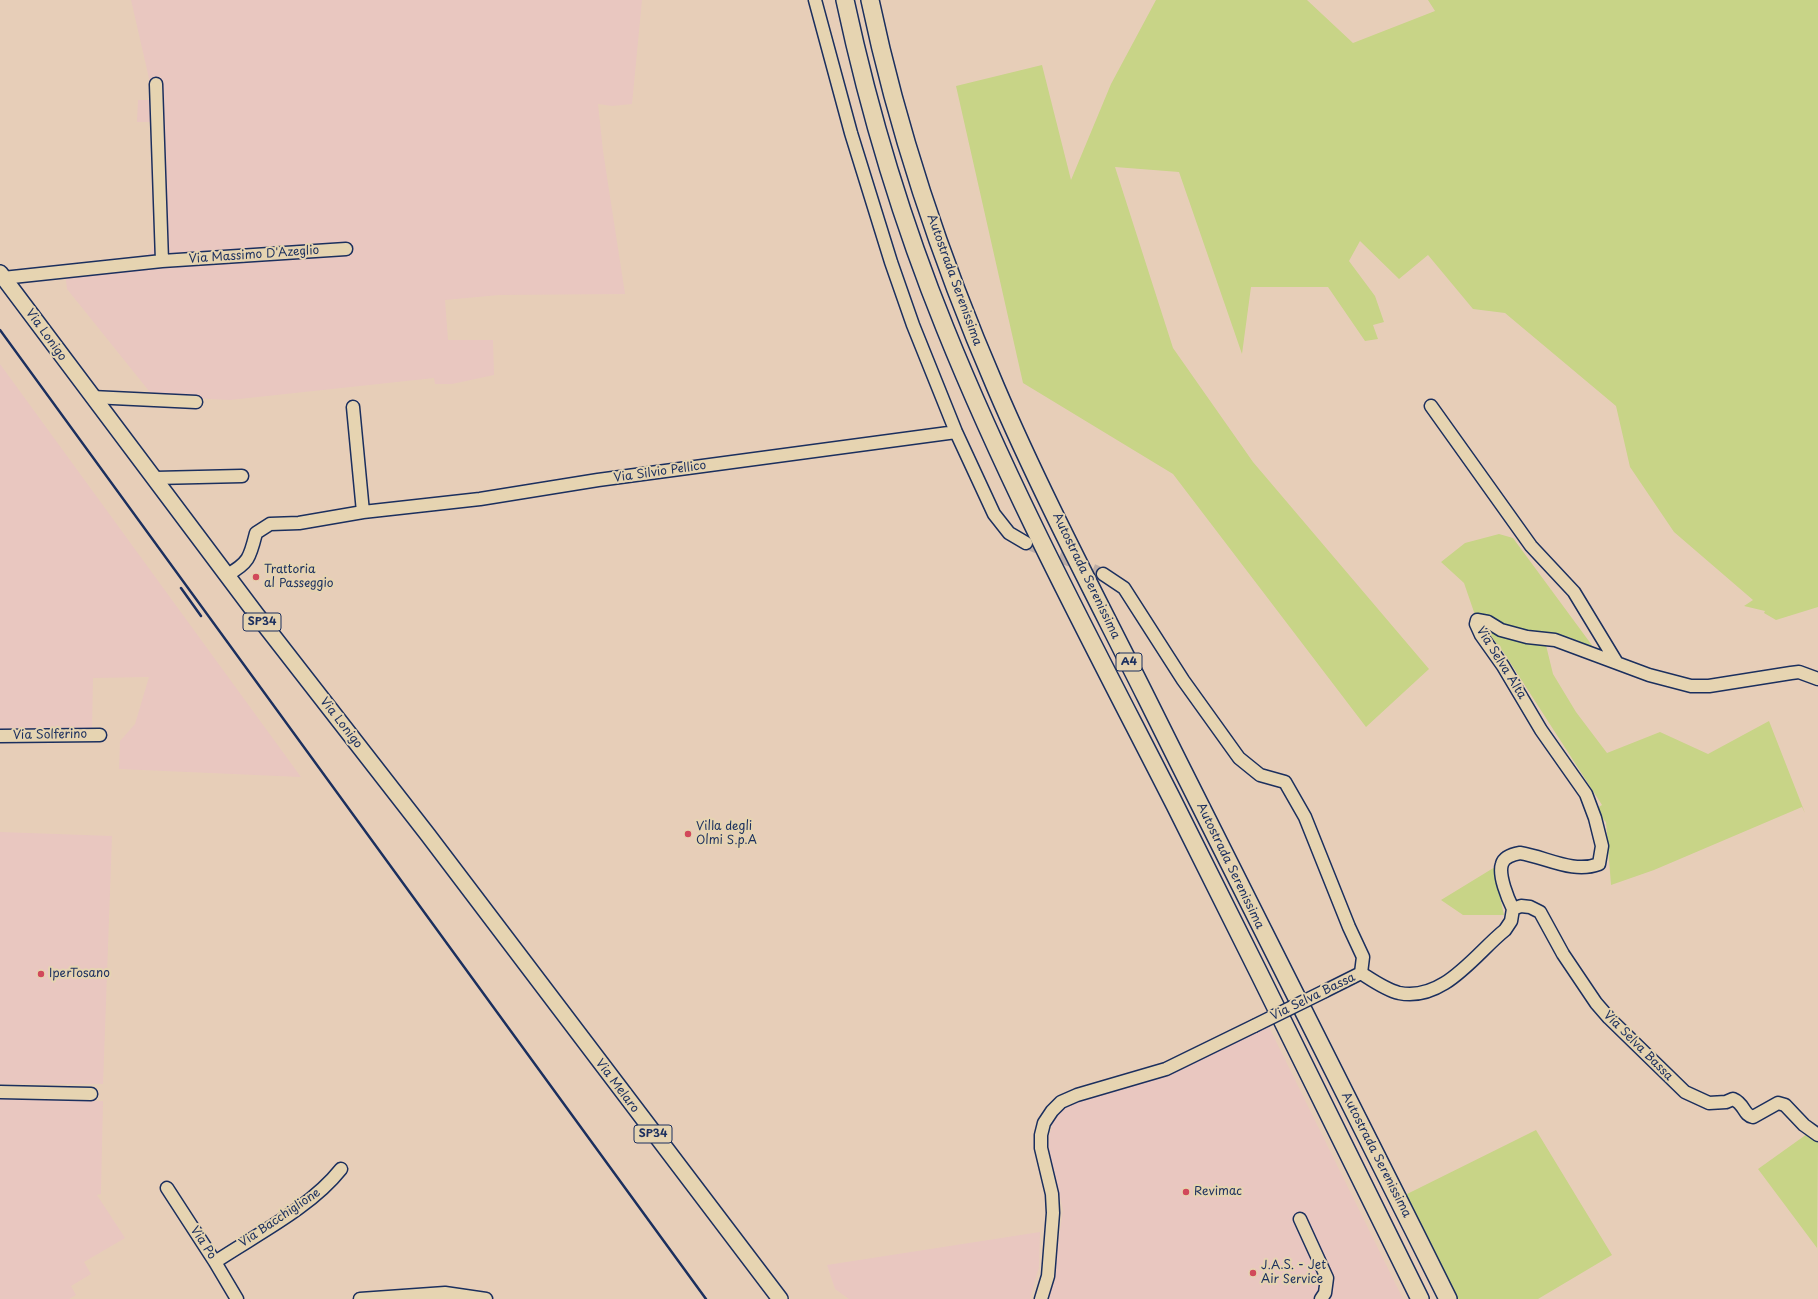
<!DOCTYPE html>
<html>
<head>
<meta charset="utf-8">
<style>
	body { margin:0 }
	canvas { display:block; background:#e7ceb8 }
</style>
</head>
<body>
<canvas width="1818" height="1299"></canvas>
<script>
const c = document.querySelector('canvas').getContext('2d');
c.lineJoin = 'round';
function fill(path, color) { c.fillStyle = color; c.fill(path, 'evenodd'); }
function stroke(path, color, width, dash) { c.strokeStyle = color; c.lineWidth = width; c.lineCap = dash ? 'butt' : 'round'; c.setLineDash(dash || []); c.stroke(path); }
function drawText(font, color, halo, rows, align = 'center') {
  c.font = font + ' "Playpen Sans",sans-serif'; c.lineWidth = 4; c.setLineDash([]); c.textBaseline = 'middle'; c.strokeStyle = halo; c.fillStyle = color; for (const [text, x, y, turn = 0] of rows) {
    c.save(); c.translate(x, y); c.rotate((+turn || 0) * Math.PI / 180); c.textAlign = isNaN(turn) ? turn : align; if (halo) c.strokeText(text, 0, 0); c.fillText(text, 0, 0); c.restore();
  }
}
fill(new Path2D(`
	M131,0h511l-10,104 -20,2 -14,-2 5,47 22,143 -126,1 -54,5 3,40h45l1,35 -42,9h-17l-1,-6 -204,22 -77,-4 -86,-107 -3,-24 76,-6 11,-7 6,-11 -6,-119h-14l1,-22h16z
	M0,364l301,413 -182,-8 1,-28 15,-17 14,-47 -56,1 -1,50 -92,2z
	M0,832l112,4 -9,248h-103z
	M1267,1023l136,276h-357l8,-28 9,-61 -14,-59v-14l6,-23 11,-7z
	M0,1099l103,2 -2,89v4l-4,1 28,43 -41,24 7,12 -20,12 5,9 -7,4h-69z
	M1040,1232l-1,35 -9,32h-181l-14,-10 -8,-24z`), '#e9c7c0');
fill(new Path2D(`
	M1156,0h151l46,43 82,-32 -7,-11h390v607l-42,13 -12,-7 1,-2 -21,-5 9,-6 -79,-68 -44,-65 -14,-61 -111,-93 -32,-4 -45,-54 -29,24 -39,-38 -11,20 26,35 9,26 -11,3 5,14 -13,2 -37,-54h-77l-9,67 -63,-182 -64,-5 58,181 80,114 176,207 -63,58 -193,-253 -150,-91 -67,-297 86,-21 29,115 40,-96z
	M1499,534l14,4 81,110 -25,-11 -26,-4 10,41 23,38 31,41 53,-21 48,22 61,-33 36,92 -3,-6 -148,63 -43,15 -5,-63 -12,-12 8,-5 -98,-152 -29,-38 -11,-32 -23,-21 24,-19z
	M1495,867l1,13 8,35h-41l-22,-15z
	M1536,1130l76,125 -74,44h-84l-51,-103z
	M1807,1134l11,9 -1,105 -59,-79z`), '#c8d487');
stroke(new Path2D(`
	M1026,543l77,31`), '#beaea6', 12, [12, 6]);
const minor = new Path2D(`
	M815,0l36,133 40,129 22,63 43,107 38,82 15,19 17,10
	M162,261l184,-12
	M3,278l159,-17 -6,-177
	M92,397l104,5
	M1431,406l100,140 43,46 43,71
	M353,407l10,105
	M155,478l87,-2
	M1103,574l21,14 59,92 56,78 21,17 25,7 20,35 44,110 14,30 -2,16
	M227,575c22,-12 23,-18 29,-42l14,-9 29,-1 64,-11 117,-13 118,-19 358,-48
	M0,736l100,-1
	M1513,909c-5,-10 -15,-34 -11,-45 2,-7 12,-10 18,-11 26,4 53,21 79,11l3,-18 -7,-28 -9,-24 -45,-64 -38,-64 -22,-31 -5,-11 1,-4 11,2 13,8 26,7 28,3 94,35 42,11h18l82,-13 8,-1 19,7
	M1325,991l36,-18c11,7 25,17 38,20 45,9 76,-39 106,-63l6,-9 2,-12 8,-3 9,1 10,5 23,42 33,49 13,15 76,74 24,11 17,-1 7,-3c12,5 10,16 20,18l25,-14 7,2 19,20 14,10
	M0,1092l91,2
	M167,1188l48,74 22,37
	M1300,1219l27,59 -2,15 -4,6
	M215,1262c42,-28 95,-54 126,-93
	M360,1299l85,-6 41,6
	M1041,1299l7,-23 5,-63 -1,-19 -11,-46v-13l3,-12 8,-12 9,-9 16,-7 89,-26 88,-43`);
const major = new Path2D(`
	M0,273l256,341 172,221 352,464`);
const highway = new Path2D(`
	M845,0c24,112 57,222 100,328 66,164 150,320 230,477 83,164 163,330 245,494
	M870,0c28,133 72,263 126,388 45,105 99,207 150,309 100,201 202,401 302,602`);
stroke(minor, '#1b2f5e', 15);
stroke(major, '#1b2f5e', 18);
stroke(highway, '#1b2f5e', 20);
stroke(minor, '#e6d4b1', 12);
stroke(major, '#e6d4b1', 15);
stroke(highway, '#e6d4b1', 17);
stroke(new Path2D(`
	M0,330l706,969
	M181,588l20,28`), '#1b2f5e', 2.5);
const minorBridge = new Path2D(`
	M1254,1026l71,-35`);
stroke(minorBridge, '#1b2f5e', 15, []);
stroke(minorBridge, '#e6d4b1', 12);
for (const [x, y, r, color] of [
	[256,577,4,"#d1495b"],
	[688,834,4,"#d1495b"],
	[41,974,4,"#d1495b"],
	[1186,1192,4,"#d1495b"],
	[1253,1273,4,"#d1495b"]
]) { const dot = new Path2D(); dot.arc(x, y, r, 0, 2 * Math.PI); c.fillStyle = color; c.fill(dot); stroke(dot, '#e6d4b1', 1.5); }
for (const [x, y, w] of [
	[262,622,38],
	[1129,662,26],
	[653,1134,38]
]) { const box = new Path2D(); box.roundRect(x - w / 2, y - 9, w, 18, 3); c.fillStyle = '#e6d4b1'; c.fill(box); stroke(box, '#1b2f5e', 1); }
drawText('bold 11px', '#1b2f5e', null, [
	["SP34",262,622],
	["A4",1129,662],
	["SP34",653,1134]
]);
drawText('12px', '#1b2f5e', '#e6d4b1', [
	["Via Massimo D'Azeglio",254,255,-4],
	["Autostrada Serenissima",954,280,70],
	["Via Lonigo",46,335,54],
	["Via Silvio Pellico",660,472,-8],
	["Autostrada Serenissima",1086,576,64],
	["Via Selva Alta",1501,663,58],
	["Via Lonigo",341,723,52],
	["Via Solferino",50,735,-1],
	["Autostrada Serenissima",1230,866,64],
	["Via Selva Bassa",1313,997,-26],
	["Via Selva Bassa",1638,1046,45],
	["Via Melaro",617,1086,53],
	["Autostrada Serenissima",1376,1155,63],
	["Via Bacchiglione",280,1218,-34],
	["Via Po",203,1243,57]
]);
drawText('12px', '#1b2f5e', '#e6d4b1', [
	["Trattoria",264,570],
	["al Passeggio",264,584],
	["Villa degli",696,827],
	["Olmi S.p.A",696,841],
	["IperTosano",49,974],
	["Revimac",1194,1192],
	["J.A.S. - Jet",1261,1266],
	["Air Service",1261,1280]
], 'left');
</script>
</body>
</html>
